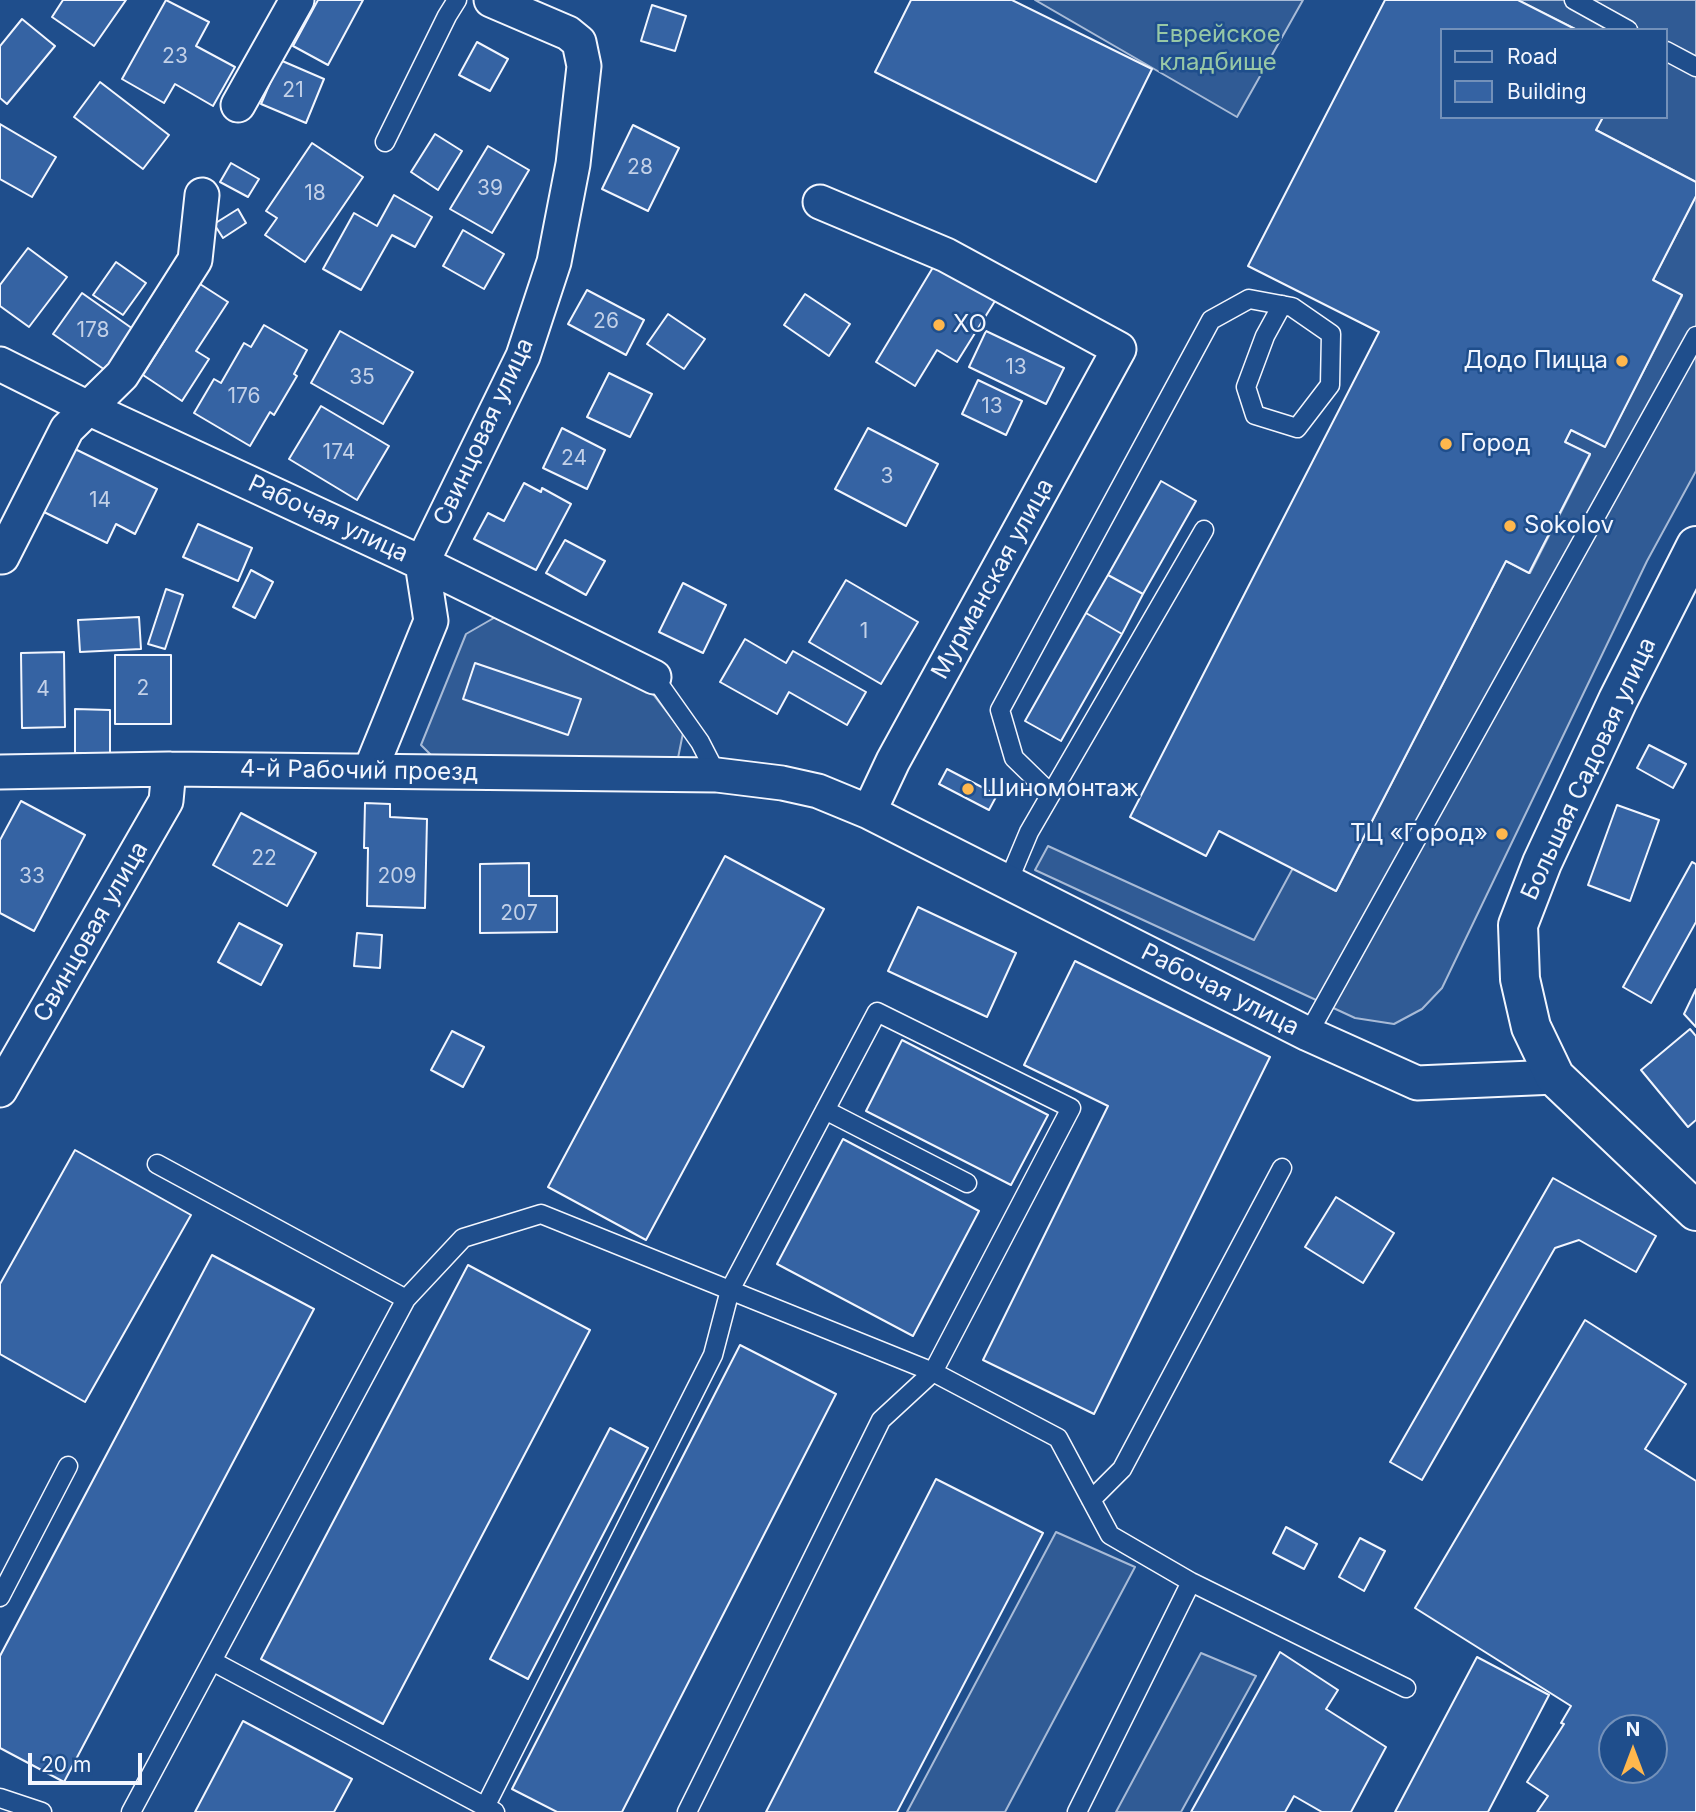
<!DOCTYPE html>
<html>
<head>
<meta charset="utf-8">
<style>
	body { margin:0 }
	#map { position:relative; width:1696px; height:1812px; overflow:hidden; background:#1f4e8c; font-family:Inter,sans-serif }
	canvas { display:block }
	.legend { position:absolute; left:1440px; top:28px; width:228px; height:91px; box-sizing:border-box; background:#1f4e8c; border:2px solid #7391ba; margin:0; padding:9px 12px; list-style:none; font-size:21px; color:#f2f6ff }
	.legend li { display:flex; align-items:center; gap:14px; height:35px }
	.legend b { width:35px; border:2px solid #7391ba }
	.north { position:absolute; left:1598px; top:1714px; width:70px; height:70px; box-sizing:border-box; background:#1f4e8c; border:2px solid #7391ba; border-radius:50%; rotate:0deg; font-size:19px; font-weight:700; line-height:28px; text-align:center; color:#f2f6ff }
	.north::after { content:''; display:block; margin:auto; width:24px; height:32px; background:#ffb74d; clip-path:polygon(50% 0,100% 100%,50% 72%,0 100%) }
	.scale { position:absolute; left:28px; top:1753px; width:114px; height:32px; box-sizing:border-box; border:4px solid #f2f6ff; border-top:0; padding-left:9px; font-size:21px; line-height:24px; white-space:nowrap; color:#f2f6ff; -webkit-text-stroke:5px #1f4e8c; paint-order:stroke }
</style>
</head>
<body>
<div id="map">
<canvas width="1696" height="1812"></canvas>
<ul class="legend">
<li><b style="height:9px;background:#1f4e8c"></b>Road</li>
<li><b style="height:19px;background:#3563a3"></b>Building</li>
</ul>
<div class="north">N</div>
<div class="scale">20 m</div>
</div>
<script>
const c = document.querySelector('canvas').getContext('2d');
c.lineJoin = 'round';
function fill(path, color) { c.fillStyle = color; c.fill(path, 'evenodd'); }
function stroke(path, color, width, dash) { c.strokeStyle = color; c.lineWidth = width; c.lineCap = dash ? 'butt' : 'round'; c.setLineDash(dash || []); c.stroke(path); }
function drawText(font, color, halo, rows, align = 'center') {
  c.font = font + ' Inter,sans-serif'; c.lineWidth = 5; c.setLineDash([]); c.textBaseline = 'middle'; c.strokeStyle = halo; c.fillStyle = color; for (const [text, x, y, turn = 0] of rows) {
    c.save(); c.translate(x, y); c.rotate((+turn || 0) * Math.PI / 180); c.textAlign = isNaN(turn) ? turn : align; if (halo) c.strokeText(text, 0, 0); c.fillText(text, 0, 0); c.restore();
  }
}
const built = new Path2D(`
	M1035,0h268l-66,117z
	M1518,0h178v182l-100,-52 7,-13h63v-87h-89z
	M1696,196v275l-49,90 -205,427 -20,21 -28,15 -39,-6 -320,-148 13,-24 206,94 39,-72 43,23 170,-330 24,12 60,-118 -25,-13 6,-12 34,16 77,-150 -29,-16z
	M499,615l147,70 37,48 -6,30 -246,-8 -10,-10 45,-111z
	M1056,1532l79,35 -130,245h-98z
	M1201,1653l55,23 -75,136h-65z`);
fill(built, '#305b95');
stroke(built, '#a8bbd7', 2);
const building = new Path2D(`
	M63,0h63l-32,46 -42,-29z
	M166,0l43,22 -13,24 39,21 -22,39 -38,-22 -11,19 -42,-24z
	M318,0h45l-35,65 -35,-19z
	M911,0h101l140,69 -56,113 -221,-110z
	M1385,0h133l59,30h-135v87h161l-7,13 100,52v14l-43,84 29,15 -77,152 -34,-17 -6,12 25,12 -61,119 -23,-12 -170,330 -117,-60 -13,25 -76,-39 249,-485 -131,-66z
	M652,5l34,11 -11,35 -34,-10z
	M22,19l33,27 -48,58 -7,-6v-52z
	M477,42l31,17 -18,32 -31,-16z
	M280,60l44,19 -18,44 -45,-19z
	M100,82l69,53 -26,34 -69,-52z
	M0,124l56,33 -24,40 -32,-18z
	M633,125l46,23 -31,63 -46,-22z
	M435,134l27,17 -24,39 -27,-18z
	M312,143l51,34 -58,85 -40,-27 12,-17 -11,-7z
	M488,146l41,24 -37,63 -42,-24z
	M231,163l28,16 -11,18 -28,-15z
	M394,195l38,22 -17,30 -23,-12 -31,55 -38,-21 31,-56 23,13z
	M238,209l8,14 -23,15 -9,-14z
	M463,230l41,24 -20,35 -41,-23z
	M28,248l39,29 -38,50 -29,-21v-21z
	M116,262l30,21 -23,32 -30,-20z
	M935,264l60,37 -38,61 -20,-12 -22,36 -39,-24z
	M200,284l28,18 -32,49 13,8 -27,42 -39,-26z
	M587,290l57,30 -18,35 -58,-31z
	M82,293l51,36 -28,41 -52,-36z
	M805,294l45,30 -21,32 -45,-31z
	M668,314l37,25 -21,30 -37,-25z
	M264,325l43,25 -13,24 3,2 -23,39 -4,-3 -20,34 -56,-33 20,-34 7,4 23,-40 7,4z
	M340,331l73,41 -30,52 -72,-41z
	M986,331l78,37 -18,36 -77,-37z
	M609,373l43,21 -22,43 -43,-20z
	M978,380l44,21 -16,34 -44,-21z
	M321,406l68,40 -32,54 -68,-41z
	M562,428l43,22 -18,39 -44,-21z
	M868,428l70,36 -32,62 -71,-37z
	M75,449l82,40 -22,45 -19,-10 -9,19 -63,-31z
	M1161,481l35,20 -53,93 -35,-19z
	M524,483l17,9 1,-4 29,16 -35,66 -62,-31 14,-26 16,8z
	M198,524l54,24 -14,33 -55,-24z
	M565,540l40,21 -19,34 -40,-22z
	M251,570l22,12 -18,36 -22,-11z
	M1108,575l35,19 -21,40 -36,-21z
	M846,580l72,42 -37,62 -72,-42z
	M683,583l43,22 -23,48 -44,-21z
	M166,589l17,6 -18,54 -17,-5z
	M1086,613l36,21 -61,107 -36,-20z
	M139,617l2,32 -61,3 -2,-32z
	M745,639l41,24 7,-12 73,41 -19,33 -58,-33 -12,22 -57,-32z
	M64,652l1,75 -43,1 -1,-75z
	M115,655h56v69h-56z
	M475,663l106,36 -13,36 -105,-36z
	M75,709l35,1v43h-35z
	M1649,745l37,19 -13,24 -36,-20z
	M947,769l50,26 -8,15 -50,-26z
	M21,801l64,34 -51,96 -34,-18v-73z
	M365,803l25,1v13l37,2 -2,89 -58,-2 1,-58h-4z
	M1617,805l42,15 -29,81 -42,-16z
	M241,813l75,40 -29,53 -74,-41z
	M725,856l99,53 -178,331 -98,-53z
	M1692,862l4,2v58l-45,81 -28,-16z
	M529,863v33h28v36l-77,1v-69z
	M918,907l98,46 -29,64 -99,-46z
	M239,923l43,22 -21,40 -43,-23z
	M357,933l25,2 -2,33 -26,-2z
	M1075,961l195,96 -176,357 -111,-54 125,-254 -84,-41z
	M1696,989v38l-12,-13z
	M1690,1029l6,7v84l-8,7 -47,-57z
	M452,1031l32,16 -21,40 -32,-17z
	M902,1040l146,75 -37,70 -145,-74z
	M843,1139l136,72 -66,125 -136,-72z
	M75,1150l116,65 -106,187 -85,-48v-70z
	M1553,1178l103,58 -20,36 -57,-32 -24,8 -133,232 -32,-18z
	M1336,1197l58,36 -31,50 -58,-36z
	M212,1255l102,54 -250,473 -64,-34v-92z
	M468,1265l122,65 -207,394 -122,-65z
	M1585,1320l101,64 -41,65 51,32v331h-159l11,-16 -21,-14 37,-58 -3,-1 10,-17 -156,-98zM1612,1728h42v42h-42z
	M740,1345l96,49 -214,418h-65l-45,-23z
	M610,1428l38,20 -120,231 -38,-20z
	M936,1479l107,54 -146,279h-131z
	M1286,1527l31,17 -13,25 -31,-16z
	M1360,1538l25,13 -21,40 -25,-14z
	M1280,1652l58,38 -12,19 60,38 -35,65h-29l-28,-16 -9,16h-94z
	M1477,1657l72,38 -61,117h-93z
	M243,1721l109,58 -18,33h-139z`);
fill(building, '#3563a3');
stroke(building, '#f2f6ff', 2);
const service = new Path2D(`
	M1574,0l54,30
	M1666,51l30,16
	M385,142l62,-126 10,-16
	M654,677l46,65 17,33
	M1051,794l-37,-36 -14,-48 211,-390 38,-21 43,8 39,27 -1,51 -33,43 -42,-13 -9,-28 19,-51 17,-31
	M1008,882l21,-50 175,-302
	M1308,1034l388,-698
	M825,1110l142,73
	M157,1164l249,135
	M1091,1500l31,-31 160,-301
	M0,1597l68,-131
	M212,1661l283,151
	M0,1798l42,14
	M485,1807l228,-452 17,-65 147,-278 194,96 -138,264 -52,48 -194,392
	M131,1812l275,-513 57,-61 78,-24 392,158 125,66 52,97 81,47 215,106
	M1077,1812l114,-230`);
const minor = new Path2D(`
	M238,105l59,-105
	M820,202l126,53 173,94 -226,412 -24,51
	M0,364l88,44 334,155 232,114
	M2,557l65,-128 55,-54 73,-115 7,-65
	M370,771l61,-150 -9,-58 101,-207 31,-94 19,-98 11,-98 -5,-24 -11,-9 -77,-33
	M0,772l169,-3 548,6 65,8 36,8 51,21 439,222 109,49 138,-6
	M0,1090l166,-289 3,-32`);
const primary = new Path2D(`
	M1696,546l-78,154 -76,163 -24,62 2,54 11,48 24,50 141,134`);
stroke(service, '#f2f6ff', 21);
stroke(minor, '#f2f6ff', 37);
stroke(primary, '#f2f6ff', 42);
stroke(service, '#1f4e8c', 18);
stroke(minor, '#1f4e8c', 33);
stroke(primary, '#1f4e8c', 38);
for (const [x, y, r, color] of [
	[939,325,7,"#ffb74d"],
	[1622,361,7,"#ffb74d"],
	[1446,444,7,"#ffb74d"],
	[1510,526,7,"#ffb74d"],
	[968,789,7,"#ffb74d"],
	[1502,834,7,"#ffb74d"]
]) { const dot = new Path2D(); dot.arc(x, y, r, 0, 2 * Math.PI); c.fillStyle = color; c.fill(dot); stroke(dot, '#1f4e8c', 2.5); }
drawText('21px', '#c3d1e8', null, [
	["23",175,57],
	["21",293,91],
	["28",640,168],
	["39",490,189],
	["18",315,194],
	["26",606,322],
	["178",93,331],
	["13",1016,368],
	["35",362,378],
	["176",244,397],
	["13",992,407],
	["174",339,453],
	["24",574,459],
	["3",887,477],
	["14",100,501],
	["1",864,632],
	["2",143,689],
	["4",43,690],
	["22",264,859],
	["33",32,877],
	["209",397,877],
	["207",519,914]
]);
drawText('24px', '#97c8a6', '#1f4e8c', [
	["Еврейское",1218,35],
	["кладбище",1218,63]
]);
drawText('24px', '#f2f6ff', '#1f4e8c', [
	["ХО",953,325],
	["Додо Пицца",1608,361,"right"],
	["Город",1460,444],
	["Sokolov",1524,526],
	["Шиномонтаж",982,789],
	["ТЦ «Город»",1488,834,"right"]
], 'left');
drawText('24px', '#f2f6ff', '#1f4e8c', [
	["Свинцовая улица",484,432,-65],
	["Рабочая улица",328,519,25],
	["Мурманская улица",993,579,-61],
	["Большая Садовая улица",1589,769,-65],
	["4-й Рабочий проезд",359,771,1],
	["Свинцовая улица",91,932,-60],
	["Рабочая улица",1220,990,27]
]);
</script>
</body>
</html>
